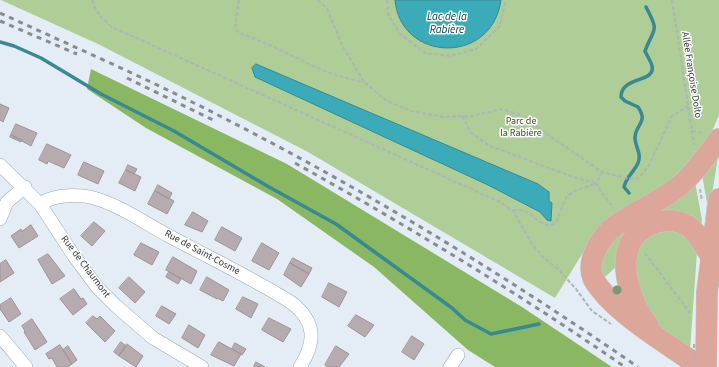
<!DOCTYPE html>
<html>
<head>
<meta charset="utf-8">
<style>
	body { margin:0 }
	canvas { display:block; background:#e4edf5 }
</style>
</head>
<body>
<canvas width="719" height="367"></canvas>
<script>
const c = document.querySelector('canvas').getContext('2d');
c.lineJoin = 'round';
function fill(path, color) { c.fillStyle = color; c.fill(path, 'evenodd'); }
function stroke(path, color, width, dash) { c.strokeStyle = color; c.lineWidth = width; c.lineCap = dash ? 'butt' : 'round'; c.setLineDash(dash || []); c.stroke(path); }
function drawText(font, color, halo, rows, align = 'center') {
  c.font = font + ' "Source Sans 3",sans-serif'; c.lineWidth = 3; c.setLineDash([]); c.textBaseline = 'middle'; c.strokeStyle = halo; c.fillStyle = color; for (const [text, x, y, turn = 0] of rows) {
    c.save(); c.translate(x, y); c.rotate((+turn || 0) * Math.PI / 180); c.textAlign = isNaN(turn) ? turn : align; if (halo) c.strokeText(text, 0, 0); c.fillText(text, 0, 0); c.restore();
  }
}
fill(new Path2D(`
	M1,0h718v115l-19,44 -113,87 -32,52 -247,-146 -210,-108z
	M719,151l-13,80 -2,-1 3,-27 -6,-34z
	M695,182l7,38 -2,11 -30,-14 -66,61 -8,-12 9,-24z
	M655,230l27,1 15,21 -7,98 -36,-27 -23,-55 8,-27z`), '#aecd97');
fill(new Path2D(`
	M91,69l196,95 235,143 90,60h-117l-27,-17 -94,-83 -97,-68 -131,-71 -59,-39z`), '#8ab862');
const water = new Path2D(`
	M395,0h106c-9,66 -101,62 -106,0z
	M256,64l282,120 11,8v9l3,2 -1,18 -4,-1 -7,-8 -52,-27 -233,-108 -3,-9z`);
fill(water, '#3cabb9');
stroke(water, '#398892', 1);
stroke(new Path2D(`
	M0,42l14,4 27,12 60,36 73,37 95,56 67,37 116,84 13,12 26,14 48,-10
	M629,193l-5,-6c2,-10 10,-15 14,-24 4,-10 -3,-16 -3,-25 0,-14 14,-15 3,-31l-13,-6 -4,-4c0,-21 35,-14 31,-31 -1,-5 -5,-10 -7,-15 9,-24 15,-18 1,-44`), '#398892', 3.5);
const building = new Path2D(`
	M0,104l9,4 -6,14 -3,-2z
	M16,124l21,9 -6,13 -20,-11z
	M11,135l11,5 -1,2 -11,-5z
	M47,144l24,11 -7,13 -16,-7 -1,3 -8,-4z
	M84,162l20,9 -6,13 -20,-9z
	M128,165l9,4 -3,5 -8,-4z
	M126,170l15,7 -6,14 -16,-8z
	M158,185l14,8 -3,6 -14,-8z
	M155,191l19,10 -7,13 -19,-10z
	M193,212l15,9 -6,11 -17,-7z
	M94,222l11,9 -13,15 -11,-10z
	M31,225l7,11 -19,12 -8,-12 10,-7 1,2z
	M222,227l20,11 -7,13 -20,-11z
	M141,243l18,9 -7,13 -18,-10z
	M262,243l17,10 -10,17 -17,-9z
	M48,254l17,22 -13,8 -14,-24z
	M173,257l24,14 -6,13 -25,-14z
	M293,258l19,10 -3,6 -19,-11z
	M6,260l8,13 -14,9v-18z
	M290,263l19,11 -8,13 -17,-12z
	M169,272l12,7 -3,5 -12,-7z
	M129,277l16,15 -10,11 -16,-15z
	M207,277l22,13 -6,11 -6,-3v1l-17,-9z
	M329,283l18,9 -8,15 -17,-10z
	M74,289l7,10 2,-1 4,6 -14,11 -13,-16z
	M243,297l15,7 -7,14 -15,-9z
	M11,298l10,16 -12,8 -9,-13v-4z
	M162,306l14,8 -7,10 -13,-8z
	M356,315l18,10 -9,12 -17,-11z
	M93,316l4,3 3,-3 15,15 -10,11 -19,-19z
	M269,318l22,11 -8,13 -21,-12z
	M32,319l15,23 -12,8 -11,-18 1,-1 -3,-5z
	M189,325l16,10 -7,13 -16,-10z
	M412,336l12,8 -10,16 -12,-8z
	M121,342l5,4 -7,10 -5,-4z
	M219,342l22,12 -7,12 -23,-11z
	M235,343l11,6 -4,6 -10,-6z
	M127,344l16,12 -7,11 -17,-11z
	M60,345l12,19 -5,3h-10l-5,-9 -3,1 -3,-5z
	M68,346l9,14 -5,4 -9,-14z
	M336,346l13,8 -10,13h-11l-3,-2z
	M256,362l9,5h-11z`);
fill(building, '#b6acb0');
stroke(building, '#9d9397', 1);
const minor = new Path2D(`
	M0,165l40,39 34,52 23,31 19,19 37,32 49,29
	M40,204c13,-9 35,-10 50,-7 26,6 55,26 79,39 41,22 83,42 123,67 24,19 24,39 8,64
	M0,219l7,-17 18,-15
	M0,336l26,31
	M450,367l8,-12`);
const primary = new Path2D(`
	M648,325c-22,-28 -39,-87 7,-102 11,-4 23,-3 33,3 10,7 16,19 22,29
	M700,367c-29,-21 -67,-43 -92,-69 -5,-6 -12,-13 -15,-20 -7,-18 8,-42 23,-53 19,-14 42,-22 62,-38 16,-13 29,-32 41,-48
	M706,367l1,-75 12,-93`);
stroke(minor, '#9fa7ae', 14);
stroke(primary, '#c9cacb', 22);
stroke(new Path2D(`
	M92,0c4,12 10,19 20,27l388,175 13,9 19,33 10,12 16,13 18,20 16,22 19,13
	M239,0l-4,28 3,4c11,5 23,9 34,14 32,15 56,30 92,36
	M318,0l9,9 16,38 21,35 23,19 24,10 32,6 29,-1 29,-7 17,5 84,58 27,7 10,-1 10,-13 23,-49 16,-10
	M387,0l1,14 11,19 26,20 25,3 26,-7 23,-22 7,-27
	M672,0l22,145
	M462,116l9,17 19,13 86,32 20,5
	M692,131l12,2
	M602,172l-6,12 17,24
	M700,189l2,12
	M513,211c16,-8 30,24 43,11 13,-30 7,-28 39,-38
	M645,253l45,60`), '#adb5bb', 2, [4, 2]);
stroke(minor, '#fff', 13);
stroke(primary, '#dca79a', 21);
stroke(new Path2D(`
	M0,13c61,28 123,55 184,85 158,78 309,169 454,269
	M0,21l77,33
	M127,78l88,43
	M295,163c113,63 223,130 330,204`), '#868c92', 3, [5, 5]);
stroke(new Path2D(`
	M694,344v23`), '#adb5bb', 2, [4, 2]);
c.fillStyle = '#819577';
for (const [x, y] of [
	[617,290]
]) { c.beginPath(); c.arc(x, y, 4.5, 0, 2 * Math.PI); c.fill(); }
drawText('10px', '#313538', '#fff', [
	["Allée Françoise Dolto",691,75,81],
	["Rue de Saint-Cosme",202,253,28],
	["Rue de Chaumont",85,267,53]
]);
drawText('10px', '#304d10', '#fff', [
	["Parc de",521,122],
	["la Rabière",521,134]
]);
drawText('italic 11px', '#00454d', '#fff', [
	["Lac de la",447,18],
	["Rabière",447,31]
]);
</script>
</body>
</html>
